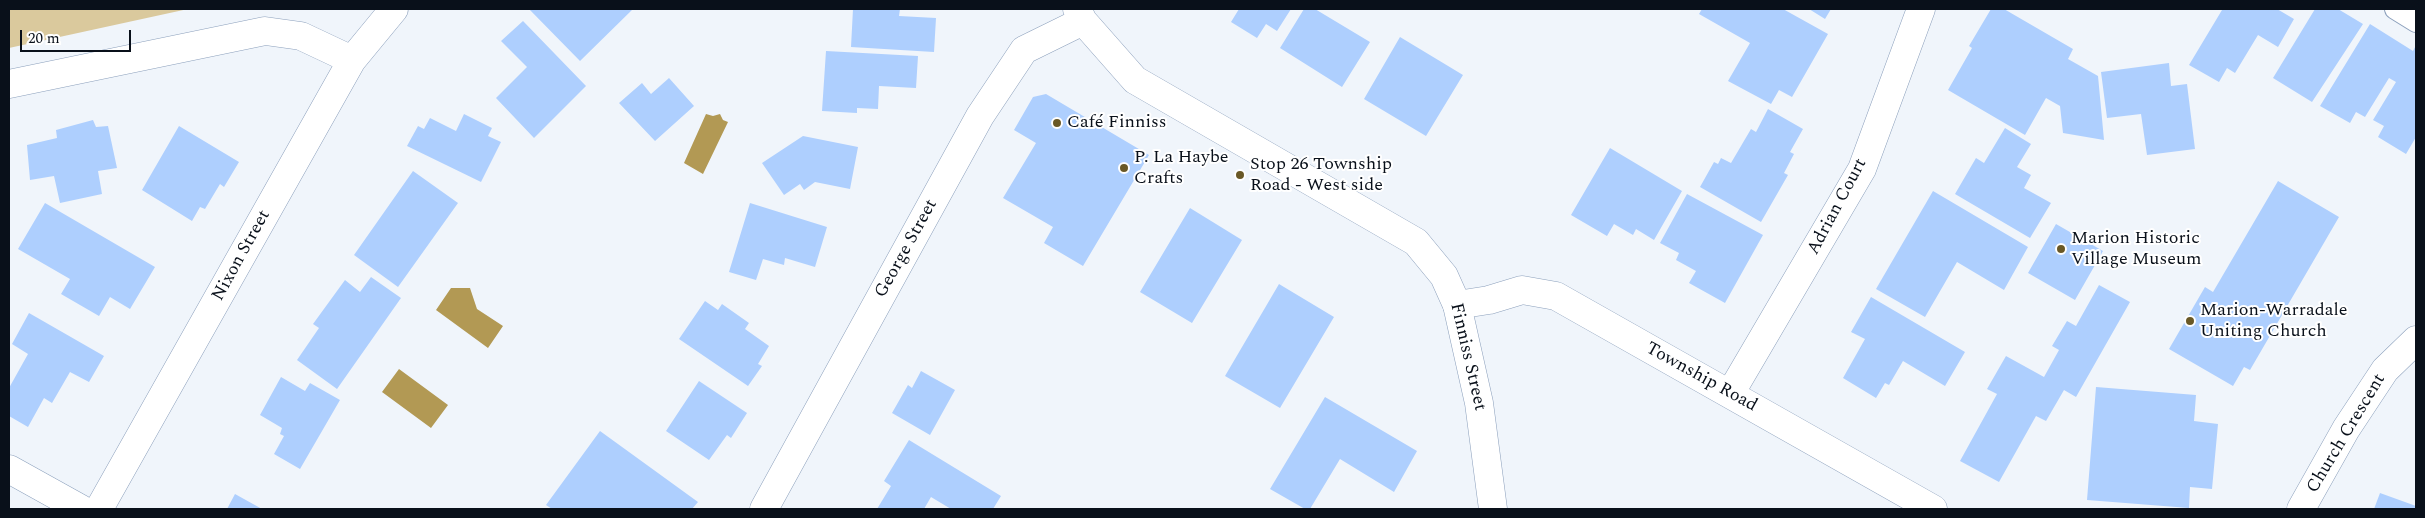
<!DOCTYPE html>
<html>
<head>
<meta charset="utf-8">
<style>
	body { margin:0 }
	#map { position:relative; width:2425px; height:518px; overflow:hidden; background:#f0f5fb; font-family:Spectral,serif }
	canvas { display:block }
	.frame { position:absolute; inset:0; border:10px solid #09101a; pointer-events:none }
	.scale { position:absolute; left:20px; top:30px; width:111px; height:22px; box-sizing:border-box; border:2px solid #09101a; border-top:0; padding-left:6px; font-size:15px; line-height:18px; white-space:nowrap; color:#09101a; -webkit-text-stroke:4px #fff; paint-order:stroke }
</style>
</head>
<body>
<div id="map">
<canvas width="2425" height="518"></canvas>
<div class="frame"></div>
<div class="scale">20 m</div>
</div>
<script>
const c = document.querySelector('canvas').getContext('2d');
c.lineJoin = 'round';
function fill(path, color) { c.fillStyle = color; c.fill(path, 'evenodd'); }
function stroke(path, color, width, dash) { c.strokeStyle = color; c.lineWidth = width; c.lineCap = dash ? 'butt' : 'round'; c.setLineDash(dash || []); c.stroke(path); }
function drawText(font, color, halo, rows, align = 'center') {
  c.font = font + ' Spectral,serif'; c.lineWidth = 4; c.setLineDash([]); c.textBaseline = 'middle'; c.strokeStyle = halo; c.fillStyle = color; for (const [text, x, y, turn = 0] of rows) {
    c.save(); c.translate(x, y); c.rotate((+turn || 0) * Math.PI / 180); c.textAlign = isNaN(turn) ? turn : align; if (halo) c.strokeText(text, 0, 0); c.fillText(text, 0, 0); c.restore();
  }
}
fill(new Path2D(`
	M9,9h179l-179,39z`), '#dac99d');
fill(new Path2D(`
	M706,114l7,2 7,-2 3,6 5,2 -25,52 -19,-11z
	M451,288h19l7,21 26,17 -15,22 -52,-38z
	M399,369l49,36 -17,23 -49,-36z`), '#b29954');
fill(new Path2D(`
	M529,9h104l-53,52z
	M853,9h47l-1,7 37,2 -2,34 -83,-5z
	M1239,9h52l-14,22 -11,-7 -9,14 -26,-16z
	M1304,9h11l55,33 -28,45 -62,-39z
	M1702,9h81l45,25 -36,63 -13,-7 -8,14 -43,-23 22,-38 -51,-29z
	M1809,9h22l-6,10z
	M1991,9h13l69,40 -5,10 30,17 6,64 -41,-7 -3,-27 -14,-8 -21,37 -77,-45 24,-42 -3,-2z
	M2219,9h58l17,10 -16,28 -20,-12 -23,38 -8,-5 -8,14 -30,-17 33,-55z
	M2315,9h23l25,15 -51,78 -39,-24z
	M523,21l63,65 -52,52 -38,-40 31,-31 -26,-26z
	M2370,24l43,27 3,-6v92l-10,17 -28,-17 6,-11 -11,-6 23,-38 -7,-4 -24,39 -9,-5 -6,11 -30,-17z
	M1400,37l63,38 -37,61 -62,-37z
	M826,51l92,5 -2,32 -37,-2 -1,23 -21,-1v5l-35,-2z
	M2169,63l2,23 16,-2 8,65 -48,6 -6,-41 -34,4 -6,-46z
	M669,78l25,28 -39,35 -36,-38 23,-20 9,11z
	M1046,94l103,61 -66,111 -39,-23 9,-16 -50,-29 33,-55 -22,-13 19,-33z
	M1768,109l35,20 -13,23 4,2 -10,19 4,2 -27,47 -61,-35 14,-25 4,2 3,-6 10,5 20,-34 5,3z
	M464,114l28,14 -4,8 13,6 -20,40 -74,-36 11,-20 6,3 6,-11 26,13z
	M93,120l3,7 12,-1 9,42 -19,3 4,23 -42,9 -6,-27 -24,4 -3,-35 30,-7 -1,-8z
	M179,126l60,36 -15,25 -4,-3 -15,25 -5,-2 -8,14 -50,-31z
	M2005,128l26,16 -14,23 14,8 -7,13 27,15 -21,35 -75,-44 21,-36 8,5z
	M803,136l55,11 -8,42 -35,-7 -11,8 -4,-6 -16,11 -22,-32z
	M1610,148l72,43 -28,49 -18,-11 -3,6 -19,-11 -7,12 -36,-21z
	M413,171l45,32 -60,84 -44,-32z
	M2278,181l61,36 -89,153 -6,-3 -11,19 -64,-37 36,-62 8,5z
	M1933,191l95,56 -24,43 -47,-28 -32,55 -49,-28z
	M1687,194l76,41 -38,68 -36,-20 7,-12 -20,-11 3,-7 -19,-10z
	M45,203l110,64 -25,42 -20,-12 -11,19 -38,-22 9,-15 -52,-30z
	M750,203l77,24 -12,40 -30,-9 -1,7 -21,-6 -7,21 -27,-8z
	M1190,208l52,32 -50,83 -52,-31z
	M2056,224l47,27 -28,49 -47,-27z
	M371,277l30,21 -64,91 -40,-29 22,-32 -6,-4 32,-44 15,12z
	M1279,284l55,33 -54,91 -55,-32z
	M2099,285l31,17 -54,95 -12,-7 -18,31 -10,-5 -37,66 -39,-21 37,-67 -10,-5 19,-33 38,21 15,-27 -7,-4 15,-25 9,5z
	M1871,297l94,55 -20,34 -42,-25 -14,24 -4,-2 -9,15 -33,-20 22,-39 -14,-7z
	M705,301l13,9 4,-6 27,19 -4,6 24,17 -11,18 4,2 -14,20 -69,-47z
	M29,313l75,43 -15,26 -19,-10 -18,31 -8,-5 -16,29 -19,-11v-28l19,-34 -16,-10z
	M921,371l34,19 -25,45 -38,-22 16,-28 4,3z
	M281,377l24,14 5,-8 30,17 -40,69 -26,-15 10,-18 -4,-2 2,-6 -22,-13z
	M699,381l48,32 -16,25 -4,-3 -18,25 -43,-29z
	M2096,387l100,8 -2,26 24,3 -6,65 -22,-2 -1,21 -102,-8z
	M1325,397l92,54 -23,41 -54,-33 -30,50h-5l-35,-20z
	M600,431l98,71 -6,7h-140l-6,-4z
	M909,440l92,56 -8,13h-42l-20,-12 -7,12h-47l14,-23 -7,-5z
	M2380,493l36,13v3h-42z
	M235,494l27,15h-35z`), '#aecffe');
const lane = new Path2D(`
	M2395,9l21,13`);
const street = new Path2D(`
	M9,84l256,-53 36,5 51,24
	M1457,305l32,-5 33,-10 34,6 377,213
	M1730,394l132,-225 59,-160
	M9,469l72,40
	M99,509l253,-449 42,-51
	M2301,509l45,-80 39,-59 31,-30`);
const secondary = new Path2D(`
	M1077,9l6,12 52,59 281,162 28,34 13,29 22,98 14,106
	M764,509l216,-393 44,-66 59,-29`);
stroke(lane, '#8ca0bc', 22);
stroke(street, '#8ca0bc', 29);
stroke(secondary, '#8ca0bc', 29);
stroke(lane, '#fff', 20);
stroke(street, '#fff', 28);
stroke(secondary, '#fff', 28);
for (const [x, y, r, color] of [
	[1057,123,5,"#695826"],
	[1124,168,5,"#695826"],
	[1240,175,5,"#695826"],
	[2061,249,5,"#695826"],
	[2190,321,5,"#695826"]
]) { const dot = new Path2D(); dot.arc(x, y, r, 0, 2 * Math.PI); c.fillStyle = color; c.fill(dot); stroke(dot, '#fff', 2); }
drawText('18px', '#09101a', '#fff', [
	["Café Finniss",1067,123],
	["P. La Haybe",1134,158],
	["Crafts",1134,179],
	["Stop 26 Township",1250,165],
	["Road - West side",1250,186],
	["Marion Historic",2071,239],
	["Village Museum",2071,260],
	["Marion-Warradale",2200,311],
	["Uniting Church",2200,332]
], 'left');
drawText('18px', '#09101a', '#fff', [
	["Adrian Court",1838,207,-62],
	["George Street",907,249,-61],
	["Nixon Street",242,256,-61],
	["Finniss Street",1467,357,77],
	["Township Road",1701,378,29],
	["Church Crescent",2347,434,-59]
]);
</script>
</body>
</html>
